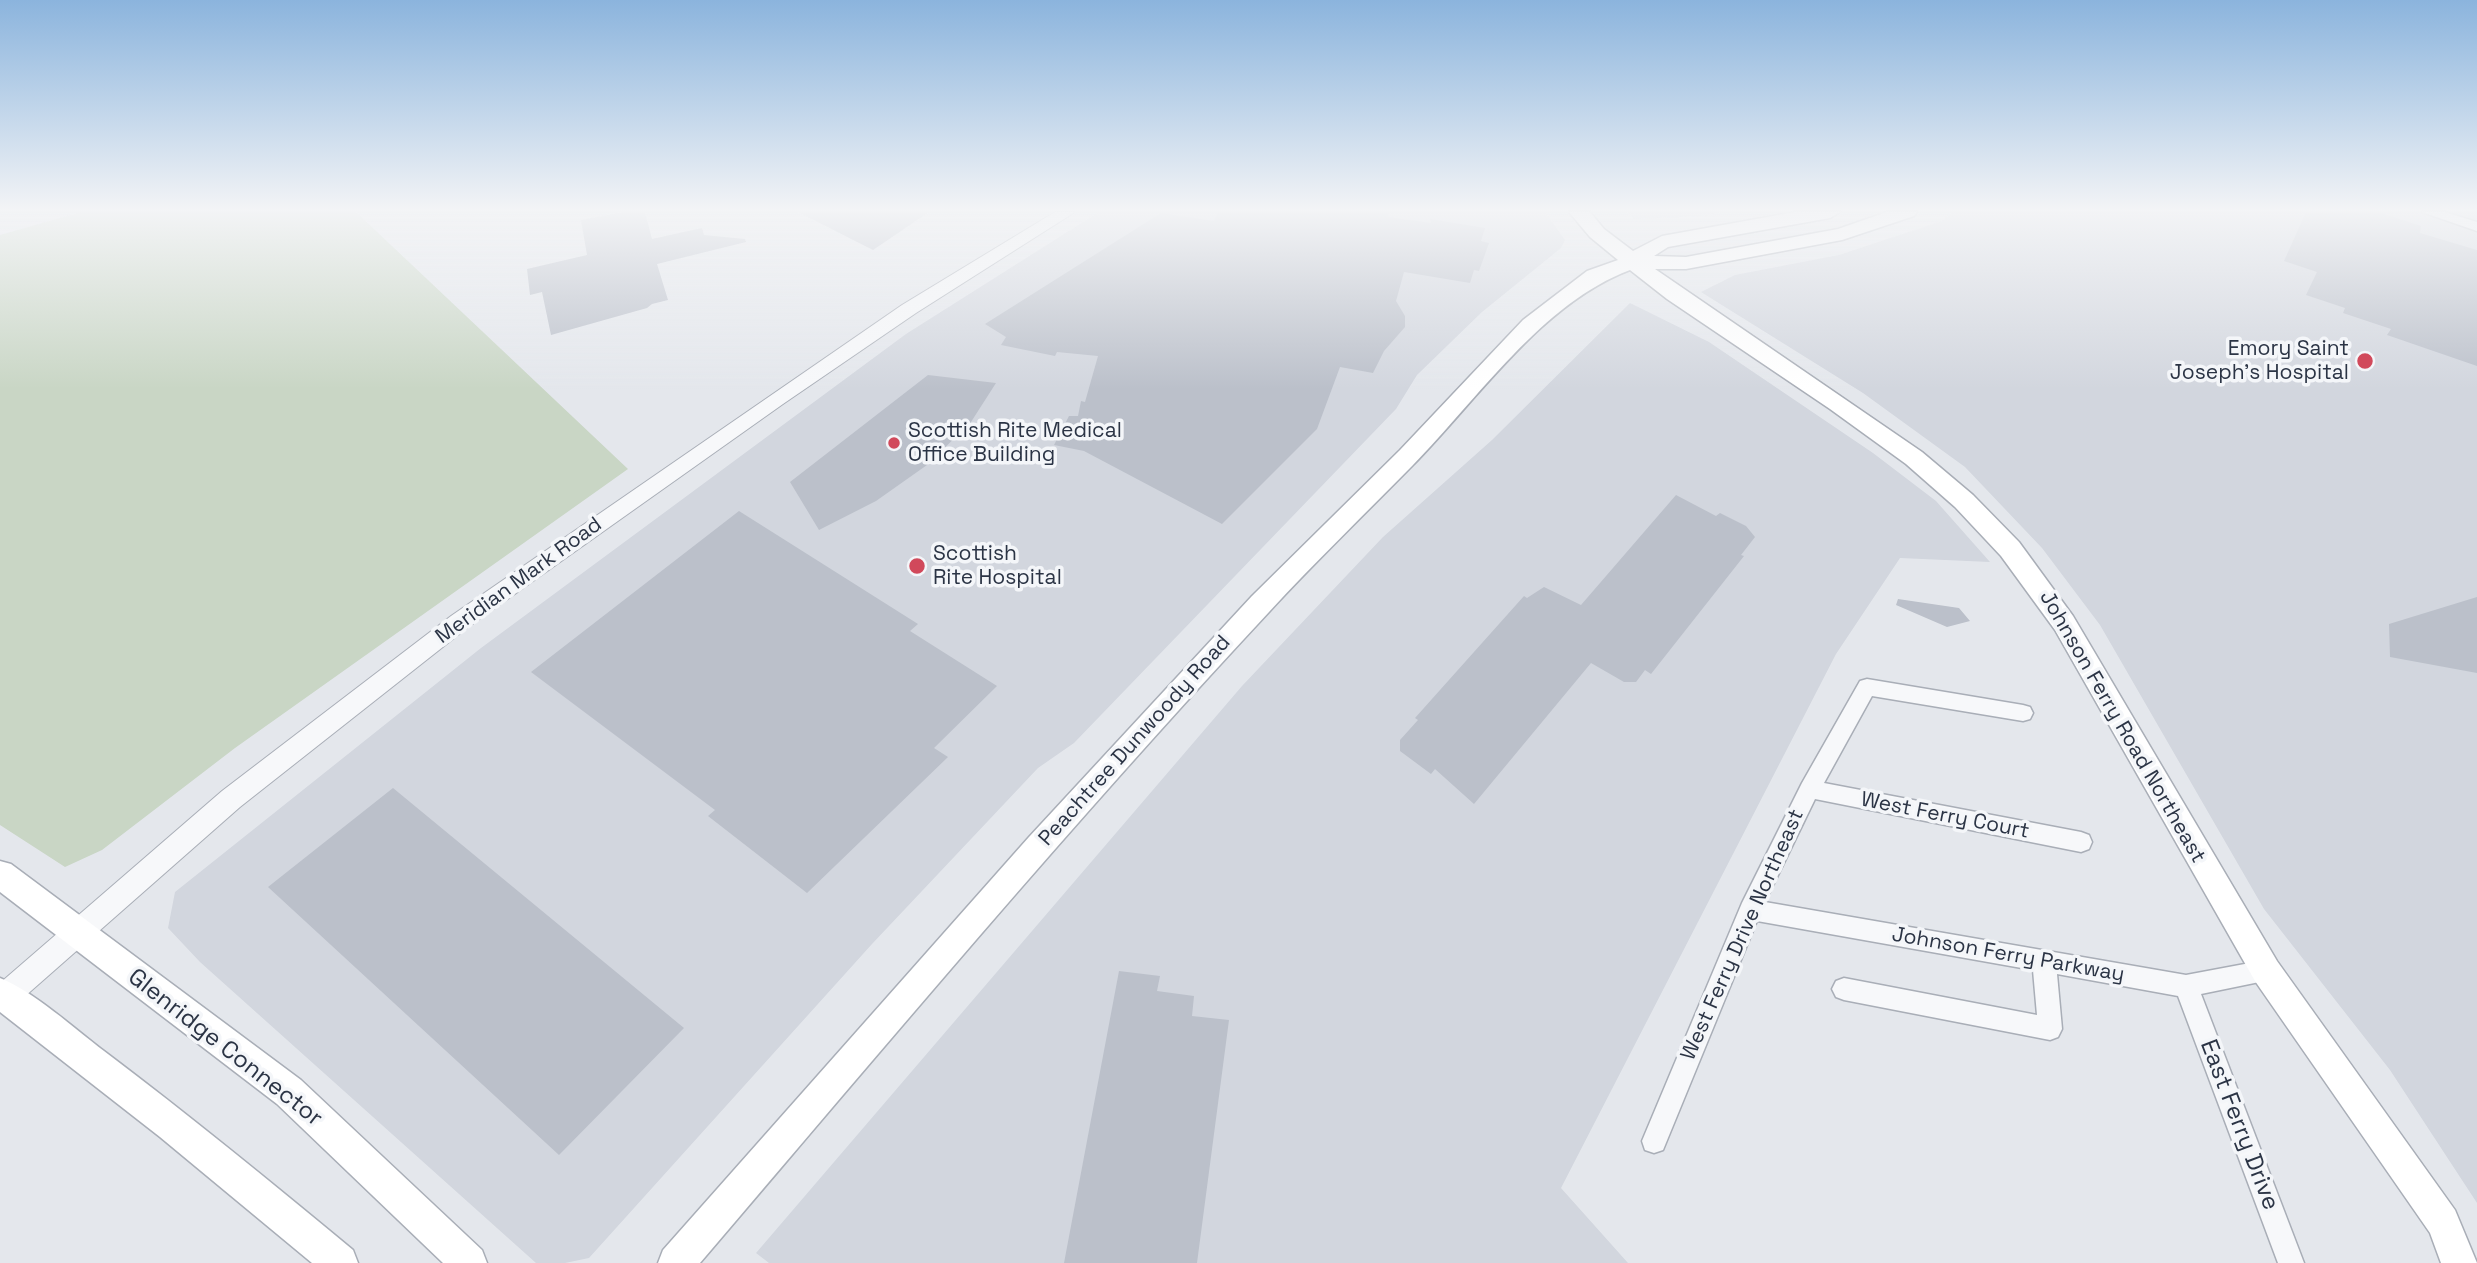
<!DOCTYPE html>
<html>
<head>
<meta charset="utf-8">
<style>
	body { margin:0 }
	canvas { display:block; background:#e4e7ec }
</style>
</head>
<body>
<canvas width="2477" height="1263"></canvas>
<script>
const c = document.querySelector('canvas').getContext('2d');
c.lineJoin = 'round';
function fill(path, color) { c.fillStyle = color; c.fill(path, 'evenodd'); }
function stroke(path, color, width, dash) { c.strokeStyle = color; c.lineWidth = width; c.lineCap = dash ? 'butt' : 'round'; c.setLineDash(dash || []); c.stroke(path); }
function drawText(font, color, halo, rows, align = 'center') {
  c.font = font + ' "Space Grotesk",sans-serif'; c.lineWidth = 7; c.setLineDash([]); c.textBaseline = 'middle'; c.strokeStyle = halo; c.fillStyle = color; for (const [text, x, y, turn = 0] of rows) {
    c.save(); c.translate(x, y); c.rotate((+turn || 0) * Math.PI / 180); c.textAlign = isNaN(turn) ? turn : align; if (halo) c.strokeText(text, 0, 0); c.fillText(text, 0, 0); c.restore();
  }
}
fill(new Path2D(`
	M1099,212h446l20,28 -4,8 -79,64 -65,63 -21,34 -322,334 -36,25 -166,176 -283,314 -24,5h-29l-336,-301 -32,-34 7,-36 306,-244 425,-314z
	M1627,212h95l-20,4 -68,3z
	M1953,212h524v991l-87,-133 -126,-161 -164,-284 -58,-77 -77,-81 -102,-74 -162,-101 34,-17 104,-20 103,-34z
	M1630,303l79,39 164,111 63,48 54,61 -90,-4 -64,96 -275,534 67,75h-859l-13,-10 486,-567 141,-149 109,-97z`), '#d2d6de');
fill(new Path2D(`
	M81,212h275l272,257 -393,279 -133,102 -37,17 -65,-42v-590z`), '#c9d6c5');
fill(new Path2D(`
	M623,212h22l7,27 50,-11 2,7 41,4 1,3 -89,22 11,36 -16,4 -5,4 -96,27 -9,-43 -12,3 -3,-26 60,-14 -6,-35z
	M798,212h131l-56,38z
	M1218,212h171l-1,5 43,6 -1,-4 55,9 -4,13 8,2 -10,28 -5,-1 -4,13 -66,-11 -8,29 9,15v11l-21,24 -11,22 -33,-6 -23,62 -95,95 -138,-73 -30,-6 15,-29h9l3,-15 4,1 13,-46 -41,-4 -2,4 -54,-11 5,-8 -21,-13 176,-111 53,8z
	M2306,212h72l43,14 -1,7 57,17v116l-90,-31 4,-6 -48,-16 2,-5 -39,-13 11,-23 -33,-11z
	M928,375l68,8 -25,39 -44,43 -51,36 -57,29 -29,-48z
	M1676,495l40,21 4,-3 26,13 9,11 -14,18 3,1 -93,118 -6,-4 -9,12h-12l-33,-19 -117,141 -39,-35 -4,5 -31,-23v-11l18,-20 -3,-2 109,-122 3,2 17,-11 37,18z
	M739,511l179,113 -8,7 87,55 -63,62 14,9 -141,136 -99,-77 7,-6 -184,-138z
	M2477,597v76l-87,-16 -1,-33z
	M1898,599l61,9 11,13 -23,6 -51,-22z
	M393,788l291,240 -125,127 -291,-268z
	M1119,971l41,5 -3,15 37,5 -2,20 37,4 -32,243h-133z`), '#bbc0ca');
const minor = new Path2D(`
	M2422,212h23l32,10v9z
	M1867,679l156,26 7,2 3,6 -3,6 -7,2 -151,-25 -48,87 257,49 8,3 3,7 -3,7 -8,3 -266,-53 -50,103 421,73 80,-15 8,3 4,8 -4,8 -73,15 103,269h-26l-100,-267 -121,-22 5,55 -4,8 -8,3 -206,-40 -8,-3 -4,-8 4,-8 8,-3 193,37 -4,-45 -276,-49 -94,229 -9,3 -9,-3 -3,-9 100,-238 60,-120 58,-102z`);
const tertiary = new Path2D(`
	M1055,212h20l-159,101 -133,91 -316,224 -227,179 -225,198 -10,4 -5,-2v-24l222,-192 229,-175 451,-311z`);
const secondary = new Path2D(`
	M1569,212h21l14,17 29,22 29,-15 133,-24h45l-10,6 -162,29 -14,9 32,1 152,-28 49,-17h30l-3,4 -72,24 -156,29h-31l267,183 51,43 46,47 54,74 204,345 178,249 22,53h-36l-11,-30 -175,-252 -200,-351 -54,-74 -46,-49 -49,-43 -76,-55 -163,-110 -37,-29c-88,33 -152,129 -217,195 -48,49 -98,97 -144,147 -197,211 -382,432 -569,651h-42l5,-13 366,-413 223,-241 148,-146 123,-130 64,-49 31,-11 -28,-23z
	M0,861l11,3 290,216 181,170 5,13h-44l-166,-159 -277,-212z
	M0,978c33,13 75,51 104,73 85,64 167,131 249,199l5,13h-46l-152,-126 -160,-125z`);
stroke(minor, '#a9aeb7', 3);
stroke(tertiary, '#a9aeb7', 2);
stroke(secondary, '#a9aeb7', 3);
fill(minor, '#f7f8fa');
fill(tertiary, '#f7f8fa');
fill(secondary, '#fff');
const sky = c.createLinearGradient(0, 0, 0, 389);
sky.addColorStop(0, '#8bb4dd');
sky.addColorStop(0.54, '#f3f4f6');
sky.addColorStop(1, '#f3f4f600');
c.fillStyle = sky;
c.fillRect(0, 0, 2477, 389);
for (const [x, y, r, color] of [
	[2365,361,9,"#d1495b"],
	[894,443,7,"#d1495b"],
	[917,566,9,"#d1495b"]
]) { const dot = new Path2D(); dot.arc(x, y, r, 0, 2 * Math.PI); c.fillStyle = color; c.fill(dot); stroke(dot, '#f4f6f9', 2.5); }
drawText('21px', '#2b3445', '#f4f6f9', [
	["Emory Saint",2349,349,"right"],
	["Joseph's Hospital",2349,373,"right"],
	["Scottish Rite Medical",908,431],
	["Office Building",908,455],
	["Scottish",933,554],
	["Rite Hospital",933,578]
], 'left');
drawText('21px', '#2b3445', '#f4f6f9', [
	["Meridian Mark Road",519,581,-36],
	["Johnson Ferry Road Northeast",2122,727,60],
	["Peachtree Dunwoody Road",1135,741,-48],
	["West Ferry Court",1945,816,11],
	["West Ferry Drive Northeast",1743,935,-66],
	["Johnson Ferry Parkway",2008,955,10]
]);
drawText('24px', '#2b3445', '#f4f6f9', [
	["Glenridge Connector",225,1048,38],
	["East Ferry Drive",2239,1125,69]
]);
</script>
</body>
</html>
